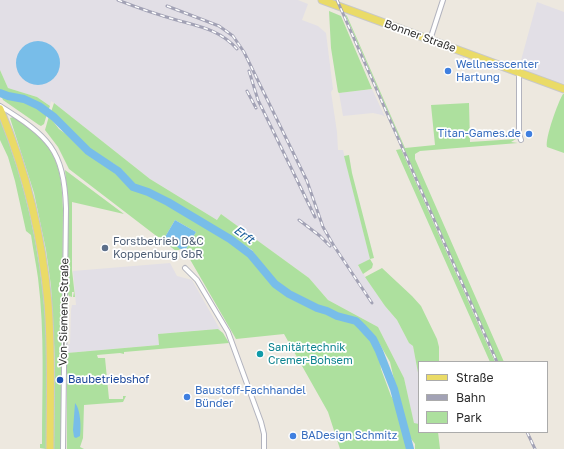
<!DOCTYPE html>
<html>
<head>
<meta charset="utf-8">
<style>
	body { margin:0 }
	#map { position:relative; width:564px; height:449px; overflow:hidden; background:#ede8df; font-family:"Golos Text",sans-serif }
	canvas { display:block }
	.legend { position:absolute; left:418px; top:361px; width:130px; height:72px; box-sizing:border-box; background:#fff; border:1px solid #ababab; margin:0; padding:5px 7px; list-style:none; font-size:12px; color:#2c2c2c }
	.legend li { display:flex; align-items:center; gap:8px; height:20px }
	.legend b { width:20px; border:1px solid #ababab }
</style>
</head>
<body>
<div id="map">
<canvas width="564" height="449"></canvas>
<ul class="legend">
<li><b style="height:5px;background:#eadb67"></b>Straße</li>
<li><b style="height:5px;background:#a2a2b5"></b>Bahn</li>
<li><b style="height:11px;background:#ade09e"></b>Park</li>
</ul>
</div>
<script>
const c = document.querySelector('canvas').getContext('2d');
c.lineJoin = 'round';
function fill(path, color) { c.fillStyle = color; c.fill(path, 'evenodd'); }
function stroke(path, color, width, dash) { c.strokeStyle = color; c.lineWidth = width; c.lineCap = dash ? 'butt' : 'round'; c.setLineDash(dash || []); c.stroke(path); }
function drawText(font, color, halo, rows, align = 'center') {
  c.font = font + ' "Golos Text",sans-serif'; c.lineWidth = 3.5; c.setLineDash([]); c.textBaseline = 'middle'; c.strokeStyle = halo; c.fillStyle = color; for (const [text, x, y, turn = 0] of rows) {
    c.save(); c.translate(x, y); c.rotate((+turn || 0) * Math.PI / 180); c.textAlign = isNaN(turn) ? turn : align; if (halo) c.strokeText(text, 0, 0); c.fillText(text, 0, 0); c.restore();
  }
}
fill(new Path2D(`
	M0,0h298l10,4 -6,16 16,6 8,7 7,56 -2,3 6,40 1,18h5l27,109 -12,7 27,40 12,14 12,23 4,3 6,32v46h-5l-10,-46 -26,-51 -50,-27 -19,-22 -88,-64 -4,6 -67,-41 -96,-76 -3,-2 -1,5 -13,-9 -29,-9 -8,-18z
	M537,2l27,10v72l-42,-15 -2,-5z
	M372,89l13,28 -3,-2 -9,-2 -30,3 -4,-23z
	M170,263l7,13 15,4 29,51 -3,-2 -60,5 1,11 -92,8 1,-9h2l1,-34 1,-5h4l-3,-34z`), '#e2dfe6');
fill(new Path2D(`
	M329,11l12,5 31,73 -33,4 -1,-1 -7,-44z
	M345,14l2,2 58,132 30,-3 -4,-40 38,-2 1,39 46,-3 -5,3 7,1 -98,8 -5,3v5l89,203h-6z
	M0,70l8,18 29,9 13,9 -2,5 -10,-8 -10,-5 -28,-7z
	M563,94h1v59l-17,-6c-2,-9 11,-45 16,-53z
	M1,95c7,3 14,3 21,5 10,2 18,8 25,14l-3,10 -3,2 -2,-1 -36,-25z
	M54,103l96,76 67,41 4,-6 88,64 19,22 50,27 26,51 10,45 5,1v8h19l2,17h-25v-5l-9,-12 -16,-70 -11,-19 -15,-18 -11,-8 -16,-3 -10,-6 -14,-3 -24,-12 -11,-8 -11,-12 -15,-23 -30,-19 -40,-22 -13,-9 -37,-17 -10,-13 -8,-6 -25,-14 -38,-38z
	M49,116l10,13 7,5 17,17 11,8 17,9 9,7 10,12 8,5 9,3 21,9 50,30 12,8 13,7 24,29 10,10 10,7 29,15 40,13 10,9 13,21 2,16 10,27 4,6 6,26 8,21h-69l-12,-37 -44,-78 -48,5 -52,-90h2l10,-17 -21,-12 -10,17 16,12 -5,2 -107,-82 -11,-22 -13,-17z
	M13,117c41,26 49,45 50,93l-2,239h-7l1,-87 -4,-76 -5,-36 -12,-57 -24,-75z
	M0,119c25,63 40,129 45,197 3,44 1,89 1,133l-6,-1v-4h2c0,-55 3,-111 -4,-166 -2,-14 -5,-29 -7,-43l-5,-4 -11,-50 -7,-24 -8,-17z
	M401,149l94,213h-5l-94,-212z
	M349,155l3,18 22,85 -4,1 3,5 -1,4 -9,6 -5,-9 12,-6 -26,-103z
	M65,170l59,44 -52,-12v68l3,27h-2l1,-5h-2v5l-3,-1 -2,-4 1,-91z
	M382,268l30,28 9,10 16,33 2,8v15h-20v16l-6,-32 -4,-3 -12,-23 -12,-14 -20,-29z
	M218,329l5,4 6,10 -105,9v2l-4,-1 -23,2 1,3h7l4,41h14v-3h3l-3,6 -39,3 -1,33 -3,9 4,2h-17v-96l92,-8 -1,-11z`), '#ade09e');
fill(new Path2D(`
	M16 63a22 22 0 1 1 44 0a22 22 0 1 1-44 0Z
	M175,220l21,12 -10,17h-6l-15,-12z
	M75,403c6,7 6,25 5,33l-4,2 -2,-1 -1,-7z`), '#78bde9');
stroke(new Path2D(`
	M0,93l8,3 16,3 15,7 15,11 34,34 30,20 15,16 15,5 20,10 62,37 20,15 25,30 14,10 28,14 10,3 10,5 19,5 6,6 11,12 6,12 15,38 16,60`), '#78bde9', 8);
const street = new Path2D(`
	M430,40l13,-40
	M519,72v62l2,6
	M0,106c48,30 64,43 66,102l-3,241
	M185,268l12,12 31,52 33,90 3,12v15`);
const primary = new Path2D(`
	M322,0l242,89
	M0,109c26,62 42,127 48,194 4,49 2,97 2,146`);
stroke(street, '#b2b3be', 6);
stroke(primary, '#c8c8c8', 9);
stroke(street, '#fff', 4);
stroke(primary, '#eadb67', 7);
const rail = new Path2D(`
	M118,0c20,8 41,15 62,21 22,6 41,10 57,28
	M337,0l160,362
	M167,6l52,20 14,10 11,16 63,129 16,46 11,19 38,57
	M249,71l9,29 57,117
	M247,91l9,17
	M299,220l21,16 10,10
	M527,432l8,17`);
stroke(rail, '#a2a2b5', 3);
stroke(rail, '#fff', 1.5, [4.5]);
for (const [x, y, r, color] of [
	[448,71,4,"#3f7fe0"],
	[529,134,4,"#3f7fe0"],
	[105,248,4,"#5c6f8a"],
	[260,354,4,"#0f9aa8"],
	[60,380,4,"#1a4fb4"],
	[187,397,4,"#3f7fe0"],
	[293,436,4,"#3f7fe0"]
]) { const dot = new Path2D(); dot.arc(x, y, r, 0, 2 * Math.PI); c.fillStyle = color; c.fill(dot); stroke(dot, '#fff', 1.5); }
drawText('11px', '#2c2c2c', '#fff', [
	["Bonner Straße",420,36,20],
	["Von-Siemens-Straße",64,312,-89]
]);
drawText('11px', '#366cbe', '#fff', [
	["Wellnesscenter",456,65],
	["Hartung",456,78],
	["Titan-Games.de",521,134,"right"],
	["Baustoff-Fachhandel",195,391],
	["Bünder",195,404],
	["BADesign Schmitz",301,436]
], 'left');
drawText('11px', '#4e5e75', '#fff', [
	["Forstbetrieb D&C",113,242],
	["Koppenburg GbR",113,255]
], 'left');
drawText('11px', '#0d838f', '#fff', [
	["Sanitärtechnik",268,348],
	["Cremer-Bohsem",268,361]
], 'left');
drawText('11px', '#164399', '#fff', [
	["Baubetriebshof",68,380]
], 'left');
drawText('italic 12px', '#155a97', '#fff', [
	["Erft",244,235,36]
]);
</script>
</body>
</html>
